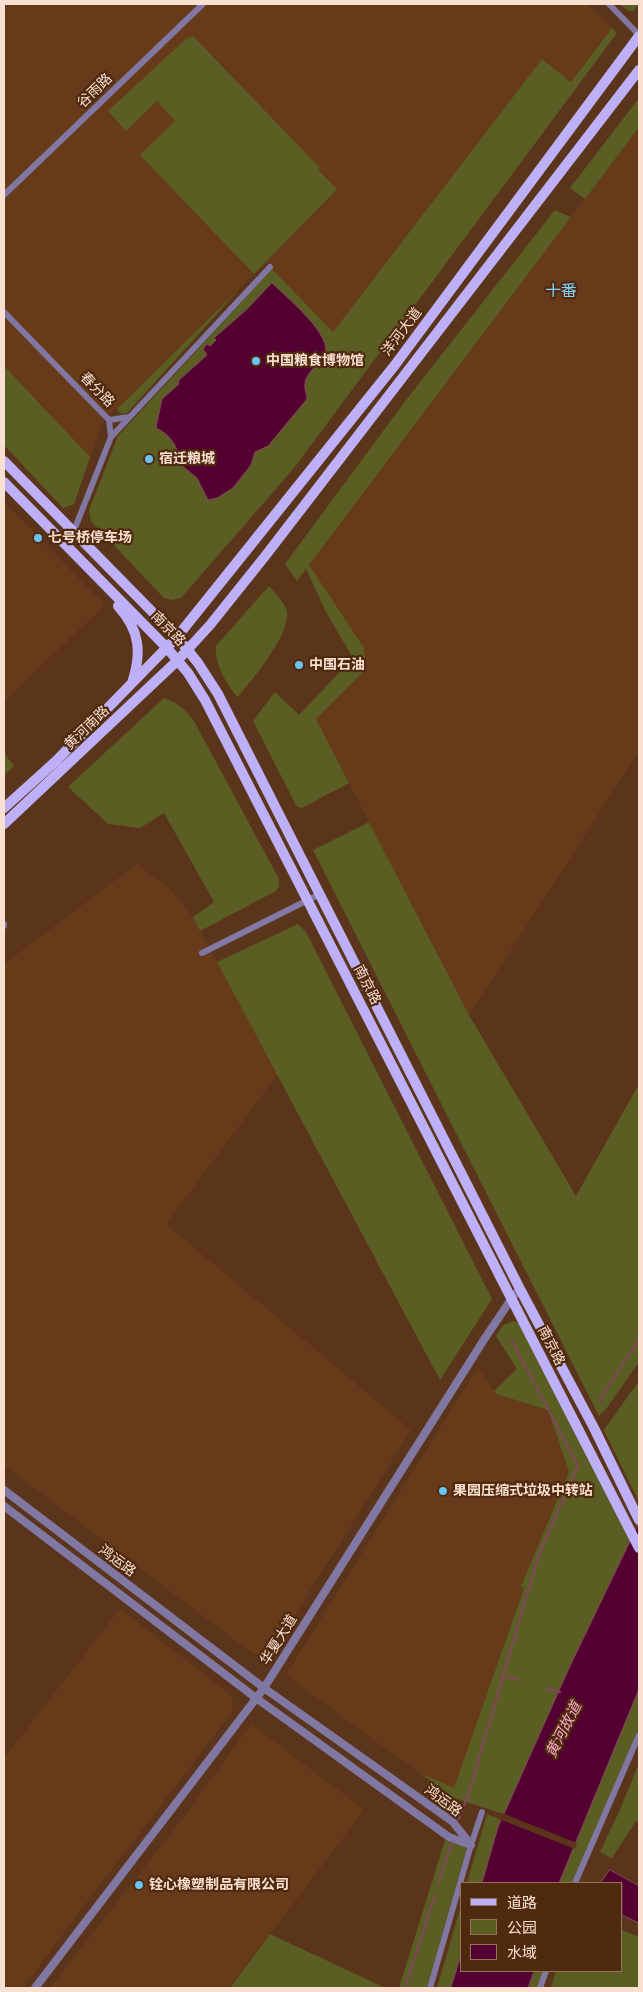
<!DOCTYPE html>
<html>
<head>
<meta charset="utf-8">
<style>
	body { margin:0 }
	#map { position:relative; width:643px; height:1992px; overflow:hidden; background:#5b351b; font-family:"IBM Plex Serif","Noto Sans SC",serif }
	canvas { display:block }
	.frame { position:absolute; inset:0; border:5px solid #f9e0d1; pointer-events:none }
	.legend { position:absolute; left:460px; top:1882px; width:162px; height:90px; box-sizing:border-box; background:#502a0f; border:1px solid #94735d; margin:0; padding:6px 9px; list-style:none; font-size:15px; color:#f9e0d1 }
	.legend li { display:flex; align-items:center; gap:10px; height:25px }
	.legend b { width:25px; border:1px solid #94735d }
</style>
</head>
<body>
<div id="map">
<canvas width="643" height="1992"></canvas>
<div class="frame"></div>
<ul class="legend">
<li><b style="height:6px;background:#beb0f7"></b>道路</li>
<li><b style="height:14px;background:#5a5e22"></b>公园</li>
<li><b style="height:14px;background:#530130"></b>水域</li>
</ul>
</div>
<script>
const c = document.querySelector('canvas').getContext('2d');
c.lineJoin = 'round';
function fill(path, color) { c.fillStyle = color; c.fill(path, 'evenodd'); }
function stroke(path, color, width, dash) { c.strokeStyle = color; c.lineWidth = width; c.lineCap = dash ? 'butt' : 'round'; c.setLineDash(dash || []); c.stroke(path); }
function drawText(font, color, halo, rows, align = 'center') {
  c.font = font + ' "IBM Plex Serif","Noto Sans SC",serif'; c.lineWidth = 4.5; c.setLineDash([]); c.textBaseline = 'middle'; c.strokeStyle = halo; c.fillStyle = color; for (const [text, x, y, turn = 0] of rows) {
    c.save(); c.translate(x, y); c.rotate((+turn || 0) * Math.PI / 180); c.textAlign = isNaN(turn) ? turn : align; if (halo) c.strokeText(text, 0, 0); c.fillText(text, 0, 0); c.restore();
  }
}
fill(new Path2D(`
	M4,4h583l25,24 -41,54 -29,-23 -209,273 -68,-69 -148,146 -2,-1 -11,11 -30,85 -11,4 -59,-63z
	M639,127v624l-170,264 -153,-296 50,-50 -57,-104z
	M4,502l101,103 -101,96z
	M137,864l32,24 24,29 84,158 -111,149 245,206 -130,207 -9,14 -10,3 -10,-1 -248,-188v-501z
	M478,1367l18,27 52,16 21,62 -48,113 3,2 -70,202 -35,-16 -133,-98z
	M120,1609l108,84 4,5 1,13 -157,205 -53,72h-19v-230z
	M251,1724l113,86 -71,94 -65,84h-178l133,-170z`), '#673a1a');
fill(new Path2D(`
	M619,4h20l-6,7h-4z
	M612,28l5,5 -323,435 -113,130 -10,2 -7,-2 -73,-77 -2,-11 29,-74 154,-167 61,63 209,-273 29,23z
	M193,36l127,132 -2,2 19,19 -83,85 -114,-119 35,-34 -18,-20 -31,30 -18,-20 78,-72z
	M639,98v29l-54,72 -15,-11z
	M555,210l16,7 -262,348 55,83 2,21 -50,50 33,64 -47,25 -5,-1 -44,-86 22,-29 24,23 54,-57 -28,-48 -19,-41 -9,12 -12,-17 121,-164z
	M244,284l-117,129 -6,1 -4,-5z
	M4,366l86,91 -16,47 -11,4 -59,-63z
	M269,586c5,6 16,17 18,25 4,23 -35,69 -49,86 -12,-12 -24,-35 -22,-51z
	M164,698c14,5 21,11 30,23l85,158v7l-3,5 -76,40 -7,-14 21,-15 -50,-89 -24,15 -32,-4 -40,-37z
	M4,753l10,13 -10,9z
	M369,822l100,193 107,181 63,-112v278l-33,47 -7,7 -286,-566z
	M298,924l8,8 186,367 -52,81 -223,-418z
	M514,1321l6,3 111,215 -61,127 -66,148 -50,-16 -34,-25 34,15 70,-200 -3,-2 48,-114 -21,-62 -52,-16 -2,-3 23,-22 -21,-33 7,-11z
	M639,1381v121l-35,-72z
	M639,1687v41l-67,155h-13z
	M639,1763v60l-3,-2 -24,37 -12,-6 19,-40z
	M487,1814l14,6 -19,63h-15z
	M445,1840l22,7 -40,141h-28z
	M462,1902v50l-11,36h-14z
	M622,1930l17,7v51h-88l5,-17h66z
	M270,1934l111,52 6,2h-157z
	M534,1971h9l-5,17h-10z`), '#5a5e22');
const water = new Path2D(`
	M272,283c13,13 64,54 52,73 -5,9 -19,17 -19,28 -1,6 2,10 2,15l-39,47 -13,6 -4,13 -18,23 -16,10 -9,2 -11,-22 -18,-15c0,-16 -8,-28 -23,-35l6,-29 17,-15 -1,-3 29,-26 -4,-6 4,-5 3,2 6,-6 -2,-2 32,-28z
	M639,1523v166l-80,194h-77l16,-56 6,-13 66,-148z
	M610,1870l29,16v37l-17,-8v-32h-21z
	M462,1953v18h72l-6,17h-77z`);
fill(water, '#530130');
stroke(water, '#854460', 1);
fill(new Path2D(`
	M502,1813l75,30 -2,6 -76,-30z`), '#5b351b');
stroke(new Path2D(`
	M599,1401l40,-62
	M503,1677l16,3
	M546,1688l14,4
	M459,1819l10,-27 70,-238 39,-88 -67,-127
	M438,1884l14,-42
	M405,1988l30,-93`), '#854460', 2);
stroke(new Path2D(`
	M609,4l30,31
	M4,195l199,-191
	M4,312l105,108 2,17 -38,96
	M109,420l20,-3
	M111,437l159,-170
	M4,924v2
	M202,953l118,-59
	M575,1883l64,-148
	M430,1988l41,-143 11,-33
	M540,1988l6,-17`), '#8077a3', 6);
stroke(new Path2D(`
	M4,1490l260,198 189,134 18,23
	M4,1506l252,192 193,139 22,8
	M35,1988l229,-300 221,-350 27,-40 8,-9`), '#8077a3', 8);
stroke(new Path2D(`
	M4,461l173,176 21,26 20,31 302,595 74,139 45,92
	M4,482l163,166 21,25 17,27 434,848
	M118,606c22,24 24,47 14,77
	M4,808l52,-47 121,-124 218,-272 244,-329
	M4,824l174,-164 32,-35 56,-70 373,-485`), '#beb0f7', 10);
for (const [x, y, r, color] of [
	[256,361,5,"#6ac3f1"],
	[149,459,5,"#6ac3f1"],
	[38,538,5,"#6ac3f1"],
	[299,665,5,"#6ac3f1"],
	[443,1491,5,"#6ac3f1"],
	[139,1885,5,"#6ac3f1"]
]) { const dot = new Path2D(); dot.arc(x, y, r, 0, 2 * Math.PI); c.fillStyle = color; c.fill(dot); stroke(dot, '#502a0f', 2); }
drawText('14px', '#f9e0d1', '#502a0f', [
	["谷雨路",95,91,-44],
	["洋河大道",402,332,-53],
	["春分路",97,390,46],
	["南京路",168,629,46],
	["黄河南路",87,728,-44],
	["南京路",367,985,63],
	["南京路",551,1346,63],
	["鸿运路",117,1561,37],
	["华夏大道",279,1640,-58],
	["鸿运路",443,1801,37]
]);
drawText('bold 14px', '#f9e0d1', '#502a0f', [
	["中国粮食博物馆",266,361],
	["宿迁粮城",159,459],
	["七号桥停车场",48,538],
	["中国石油",309,665],
	["果园压缩式垃圾中转站",453,1491],
	["铨心橡塑制品有限公司",149,1885]
], 'left');
drawText('italic 15px', '#feaacd', '#502a0f', [
	["黄河故道",564,1730,-63]
]);
drawText('16px', '#81d2fd', '#502a0f', [
	["十番",561,291]
]);
</script>
</body>
</html>
